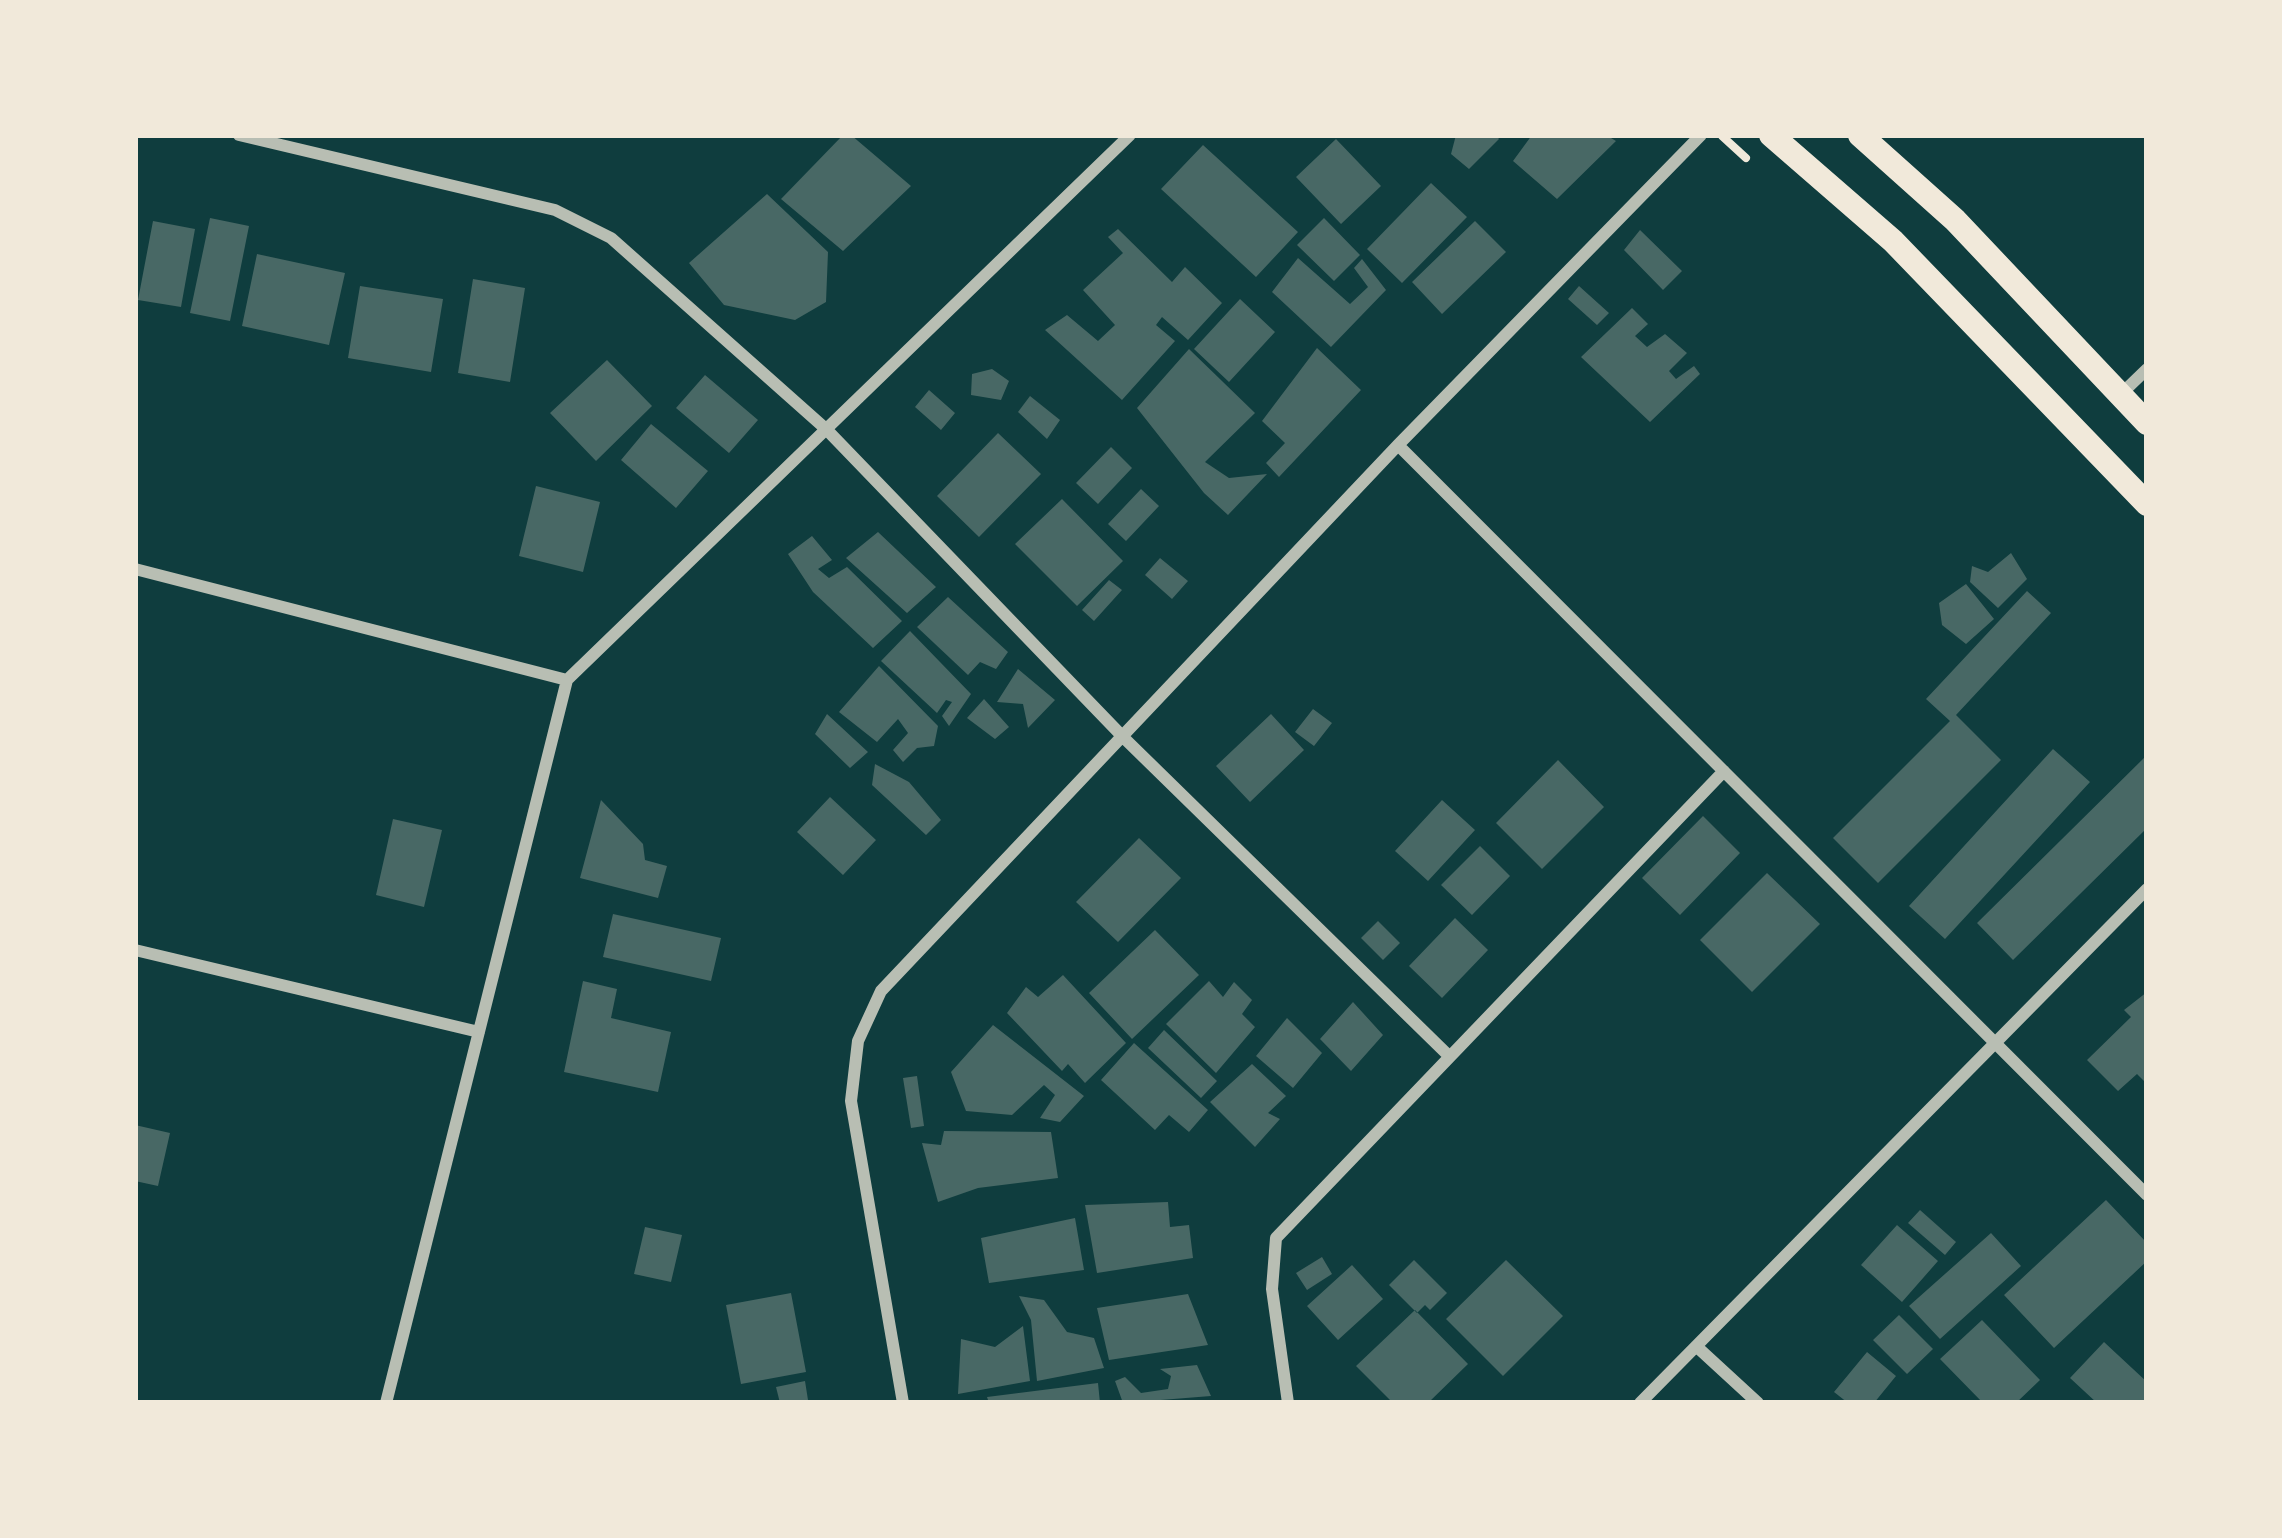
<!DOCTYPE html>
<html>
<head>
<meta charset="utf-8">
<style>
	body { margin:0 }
	#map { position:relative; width:2282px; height:1538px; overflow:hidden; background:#0f3d3e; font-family:Ubuntu,sans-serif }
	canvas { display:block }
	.frame { position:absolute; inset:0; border:138px solid #f1e9da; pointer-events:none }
</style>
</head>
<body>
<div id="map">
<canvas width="2282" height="1538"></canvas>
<div class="frame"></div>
</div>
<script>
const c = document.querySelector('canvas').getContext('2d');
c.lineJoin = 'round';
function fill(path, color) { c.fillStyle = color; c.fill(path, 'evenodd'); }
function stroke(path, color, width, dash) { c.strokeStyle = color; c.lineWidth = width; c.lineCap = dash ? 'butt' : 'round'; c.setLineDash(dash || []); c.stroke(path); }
fill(new Path2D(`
	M843,135h8l60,51 -68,65 -62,-52z
	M1456,135h40l3,4 -30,30 -18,-15z
	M1532,135h74l10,6 -59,58 -44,-38z
	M1336,139l45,47 -40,38 -45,-47z
	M1203,145l95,87 -42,45 -95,-88z
	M1431,183l36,34 -65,66 -35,-34z
	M767,194l61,58 -2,50 -31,18 -71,-15 -35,-42z
	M210,218l39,8 -19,95 -40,-8z
	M1324,218l36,37 -26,26 -37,-36z
	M153,221l42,8 -14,78 -43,-7z
	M1475,221l31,31 -64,62 -30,-32z
	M1118,229l54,53 13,-15 37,36 -34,37 -26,-23 -6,8 19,16 -53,59 -77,-70 22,-15 31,26 17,-16 -32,-35 40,-37 -15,-16z
	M1640,230l42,41 -19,19 -39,-40z
	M257,254l88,19 -16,72 -87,-19z
	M1298,258l52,46 18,-17 -14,-19 8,-9 24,31 -55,57 -59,-55z
	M473,279l52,9 -15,94 -52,-9z
	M360,286l83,13 -12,73 -83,-14z
	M1579,286l30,27 -12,12 -29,-26z
	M1240,299l35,33 -46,50 -35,-33z
	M1632,308l16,16 -13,12 12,11 18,-13 22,19 -18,18 7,8 18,-13 6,8 -50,48 -69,-65z
	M1317,348l44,42 -82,87 -13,-14 19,-20 -23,-22z
	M1189,349l66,64 -50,49 24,16 38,-4 -39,41 -24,-22 -67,-85z
	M607,360l45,46 -56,55 -46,-48z
	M992,369l17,12 -8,19 -30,-5 1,-21z
	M705,375l53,45 -29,33 -53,-45z
	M929,390l26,23 -14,17 -26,-23z
	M1030,396l30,24 -13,19 -29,-27z
	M651,424l57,47 -32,37 -55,-48z
	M998,433l43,41 -62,63 -42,-41z
	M1111,447l21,21 -34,36 -22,-21z
	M536,486l64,16 -17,70 -64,-16z
	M1141,489l18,17 -33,35 -18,-17z
	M1062,499l61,62 -46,45 -62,-62z
	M878,532l58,55 -29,26 -61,-55z
	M812,536l20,24 -14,9 11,9 18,-11 55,54 -29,27 -60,-56 -25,-38z
	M2011,553l16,26 -29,29 -28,-26 2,-16 16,6z
	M1160,558l28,23 -16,18 -27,-24z
	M1109,580l13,10 -28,31 -12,-11z
	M1966,584l28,35 -28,25 -24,-19 -3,-22z
	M2027,591l24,22 -95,102 45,45 -123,123 -45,-45 117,-117 -24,-22z
	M948,597l60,55 -12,17 -16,-7 -12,13 -51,-48z
	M910,631l61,63 -22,32 -7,-10 10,-14 -6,-2 -9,13 -56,-52z
	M879,666l59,60 -4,20 -17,2 -14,14 -10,-12 15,-17 -10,-14 -21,23 -38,-30z
	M1018,669l37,31 -27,28 -5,-24 -26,-2z
	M984,699l25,28 -14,12 -28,-21z
	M1313,709l19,14 -18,23 -19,-14z
	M827,714l41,38 -18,16 -35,-34z
	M1271,714l33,36 -54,52 -34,-36z
	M2053,749l37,33 -145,157 -36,-33z
	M2147,755v73l-134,132 -36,-37z
	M1558,760l46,47 -62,62 -46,-46z
	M875,764l34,18 32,38 -15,15 -54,-50z
	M830,797l46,43 -33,35 -46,-43z
	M601,800l42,44 2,16 22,6 -9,32 -78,-20z
	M1442,800l33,30 -47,51 -33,-30z
	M1703,816l37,37 -60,62 -38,-37z
	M393,819l49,11 -18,77 -48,-12z
	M1139,838l42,40 -63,64 -42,-40z
	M1480,846l30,30 -38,39 -31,-30z
	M1767,873l53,51 -68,68 -52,-52z
	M613,914l108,24 -10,43 -108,-24z
	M1455,918l33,32 -46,48 -33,-32z
	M1378,921l22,22 -17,17 -22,-22z
	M1155,930l44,45 -67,64 -43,-46z
	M1063,975l63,68 -41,40 -17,-19 -6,7 -55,-58 19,-26 12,10z
	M583,981l34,8 -6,29 60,14 -13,60 -94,-20z
	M1209,981l14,16 11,-15 18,18 -10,14 13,13 -39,46 -50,-49z
	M2147,992v92l-10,-10 -19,17 -31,-31 44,-43 -7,-7z
	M1353,1002l30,33 -32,36 -31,-32z
	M1287,1018l35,35 -29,35 -37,-32z
	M993,1025l91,71 -24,26 -20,-4 15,-23 -11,-10 -32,30 -46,-4 -15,-39z
	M1164,1030l53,51 -16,17 -53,-50z
	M1134,1043l74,67 -19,22 -20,-17 -14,15 -54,-50z
	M1252,1064l34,32 -18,17 12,6 -25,28 -45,-45z
	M917,1076l7,50 -13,2 -8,-50z
	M135,1125l35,8 -12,53 -23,-5z
	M944,1131l107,1 7,46 -80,10 -40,14 -16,-59 19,2z
	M2106,1200l41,43v18l-93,87 -50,-53z
	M1168,1202l2,25 19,-2 4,33 -96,15 -12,-68z
	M1920,1210l36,32 -11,13 -37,-32z
	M1075,1218l9,52 -95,13 -8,-45z
	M1897,1225l41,36 -36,41 -41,-37z
	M645,1227l37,8 -11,47 -37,-8z
	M1991,1233l30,33 -81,73 -31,-33z
	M1322,1257l10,17 -25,16 -11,-17z
	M1414,1260l33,33 -17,17 -5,-5 -8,8 -28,-28z
	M1506,1260l57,56 -60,60 -57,-57z
	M1352,1265l31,34 -45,41 -31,-34z
	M791,1293l15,79 -65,12 -15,-79z
	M1188,1294l20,51 -99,15 -12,-52z
	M1019,1296l25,4 23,32 27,6 10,30 -67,13 -6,-61z
	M1415,1310l53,54 -40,39h-35l-37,-37z
	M1899,1315l34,34 -26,25 -34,-34z
	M1982,1320l58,60 -24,23h-33l-43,-44z
	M1023,1326l7,55 -72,13 3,-55 34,8z
	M2104,1342l43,40v21h-50l-27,-25z
	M1867,1352l29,24 -22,27h-26l-14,-11z
	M1197,1365l14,31 -88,7 -8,-22 10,-4 16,16 27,-4 3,-13 -11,-7z
	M805,1381l3,19 -28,3 -4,-16z
	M1098,1383l2,20h-111l-2,-6z`), '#486865');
stroke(new Path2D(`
	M1722,136l24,22`), '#f1e9da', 8);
stroke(new Path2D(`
	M239,135l316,75 56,28 216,192 297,308 324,317
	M2118,397l29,-28
	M1398,445l749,750
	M135,569l432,111
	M135,950l344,82
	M1696,1346l62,57
	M386,1403l181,-723 563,-545
	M903,1403l-52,-302 7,-60 23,-50 517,-546 303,-310
	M1288,1403l-16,-114 4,-51 448,-467
	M1640,1403l507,-514`), '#b8beb3', 12);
stroke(new Path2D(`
	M1771,135l122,106 254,263
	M1860,135l95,85 192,203`), '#f1e9da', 24);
</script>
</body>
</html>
